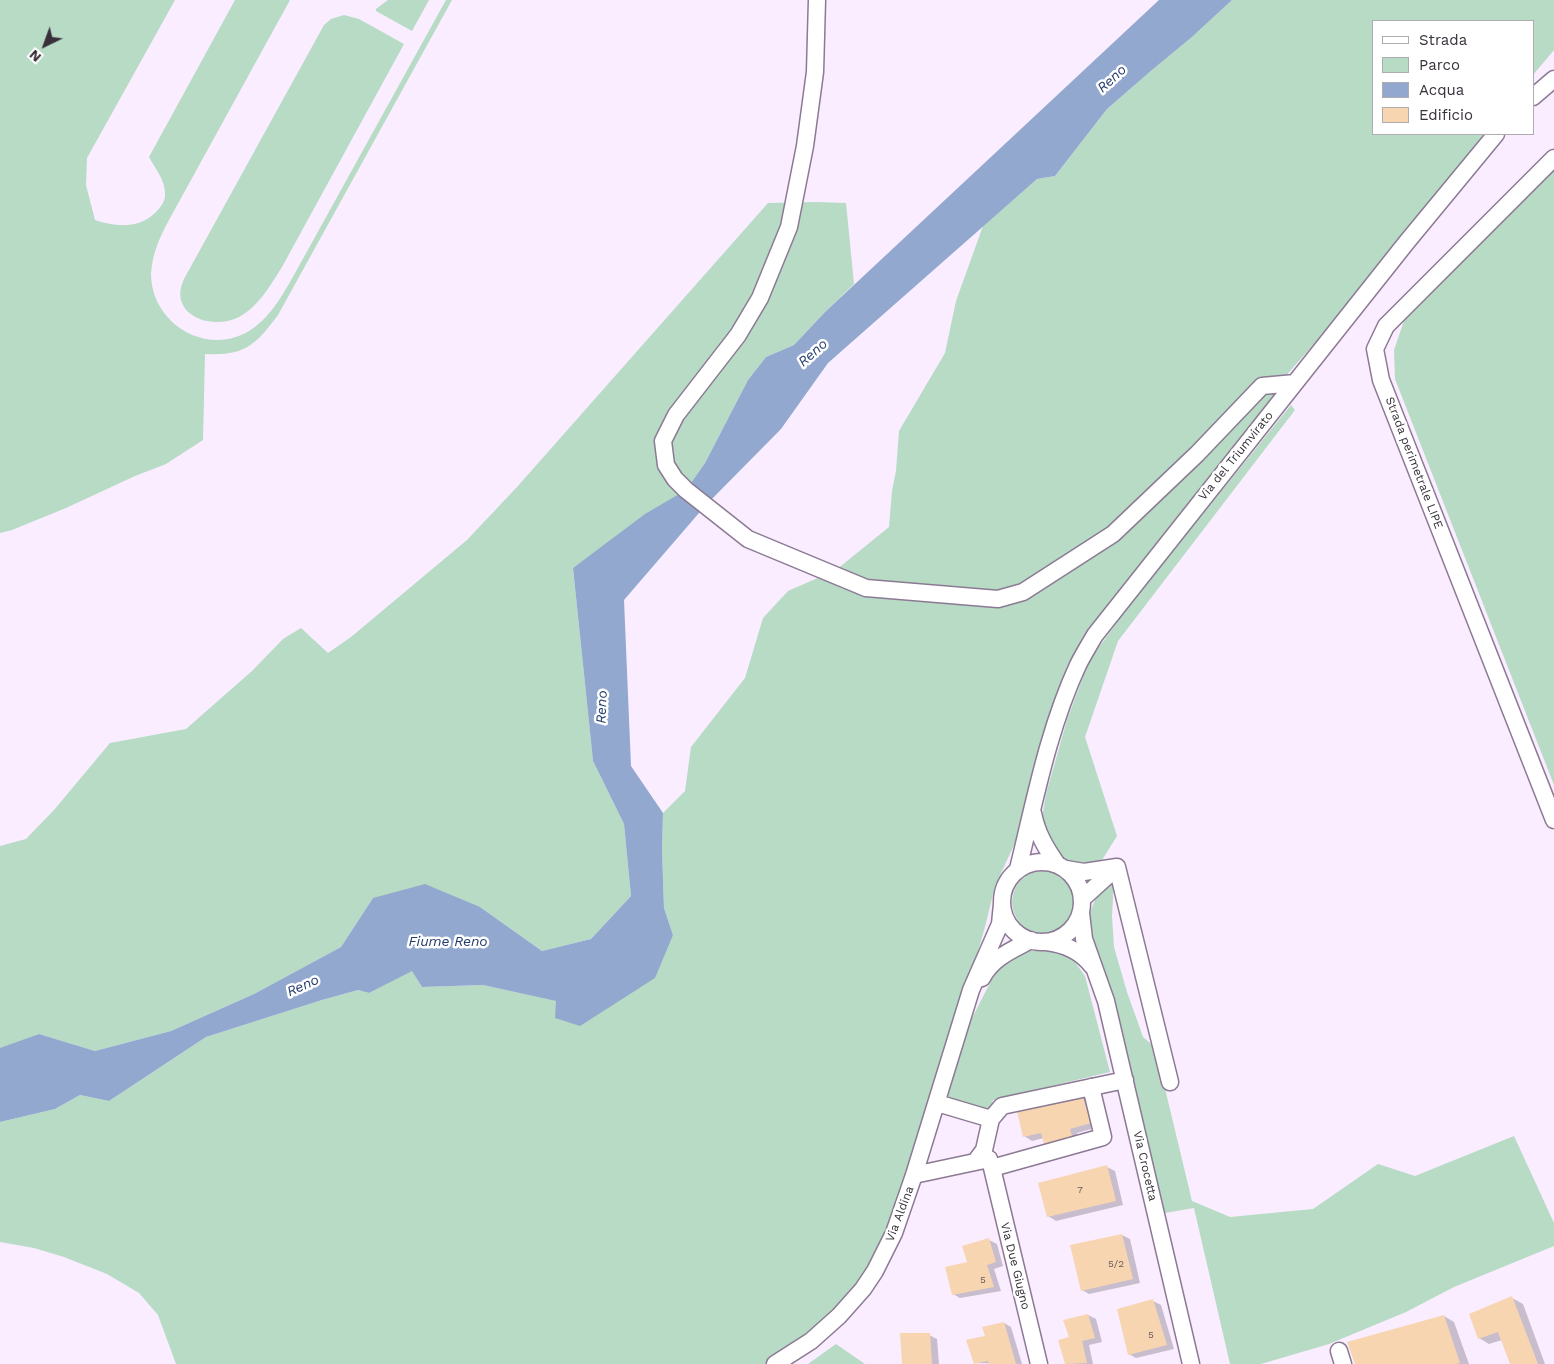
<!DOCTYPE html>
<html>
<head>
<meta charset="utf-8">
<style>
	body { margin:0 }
	#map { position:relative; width:1554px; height:1364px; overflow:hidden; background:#f9edff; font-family:"Work Sans",sans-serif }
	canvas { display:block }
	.legend { position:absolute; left:1372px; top:20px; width:162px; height:115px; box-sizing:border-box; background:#fff; border:1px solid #afacb1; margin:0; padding:6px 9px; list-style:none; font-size:15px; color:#38303b }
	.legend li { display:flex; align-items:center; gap:10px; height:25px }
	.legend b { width:25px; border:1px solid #afacb1 }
	.north { position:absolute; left:20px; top:20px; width:50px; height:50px; -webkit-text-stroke:4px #fff; paint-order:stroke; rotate:222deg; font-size:14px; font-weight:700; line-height:20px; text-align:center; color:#38303b }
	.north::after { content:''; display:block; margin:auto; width:18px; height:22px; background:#38303b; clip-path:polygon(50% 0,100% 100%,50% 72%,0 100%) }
</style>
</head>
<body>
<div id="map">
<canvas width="1554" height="1364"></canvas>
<ul class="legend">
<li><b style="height:6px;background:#fff"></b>Strada</li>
<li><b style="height:14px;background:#b7dbc5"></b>Parco</li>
<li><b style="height:14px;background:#93a8cf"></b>Acqua</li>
<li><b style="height:14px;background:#f8d5b1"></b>Edificio</li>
</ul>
<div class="north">N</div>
</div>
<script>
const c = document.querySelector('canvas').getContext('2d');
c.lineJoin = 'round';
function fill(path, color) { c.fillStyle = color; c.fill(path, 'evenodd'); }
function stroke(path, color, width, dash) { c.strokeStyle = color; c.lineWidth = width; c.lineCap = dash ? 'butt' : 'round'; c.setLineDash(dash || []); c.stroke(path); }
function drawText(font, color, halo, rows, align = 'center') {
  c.font = font + ' "Work Sans",sans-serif'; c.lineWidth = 5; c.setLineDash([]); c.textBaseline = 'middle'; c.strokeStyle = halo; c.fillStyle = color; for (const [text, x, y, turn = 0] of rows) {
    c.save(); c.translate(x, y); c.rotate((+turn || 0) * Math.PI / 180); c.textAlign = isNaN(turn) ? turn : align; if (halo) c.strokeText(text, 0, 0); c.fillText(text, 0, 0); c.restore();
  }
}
fill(new Path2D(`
	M0,0h175l-88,158 -1,27 9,35c21,7 43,9 60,-7 5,-5 11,-12 10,-20 0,-13 -10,-25 -16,-36l86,-157h55l-115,209c-11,20 -23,41 -24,65 0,49 55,83 98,57 21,-13 33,-35 45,-56l152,-275h6l-174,315c-23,31 -34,41 -73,39l-2,86 -37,24 -31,12 -69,32 -54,22 -12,3z
	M388,0h41l-17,31 -36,-20v-2z
	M1232,0h322v50l-21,25v-54h-160v113h111l-137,173 -58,65 -22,34 -161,201 -39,59 -52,177 -20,43 -9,37 -39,137 -73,224 -100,80h-598l-18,-49 -19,-22 -32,-19 -43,-17 -30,-9 -34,-6v-120l55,-13 25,-14 29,6 97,-64 116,-37 36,-10 11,3 43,-23 10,17 61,-2 74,16 116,-66 -9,-27 -2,-59 1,-36 22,-22 6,-44 54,-69 18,-60 25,-27 48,-21 53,-43 3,-36 4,-20 3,-40 46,-78 11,-52 27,-75 54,-47 18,-3 52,-67 45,-39 40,-33z
	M344,15l15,4 45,25 -122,223c-12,19 -23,39 -43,50 -27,14 -72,-2 -55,-38l140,-254 7,-6z
	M1554,163v622l-159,-406 -1,-29 12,-35z
	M816,202l30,1 8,81 -29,28 -31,33 -28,12 -18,23 -43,83 -19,27 -113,78 20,193 31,63 7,72 -40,43 -49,12 -62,-44 -107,-9 -32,49 -87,47 -83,37 -76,20 -56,-17 -39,15v-203l26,-7 28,-29 56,-67 76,-14 66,-58 31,-32 18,-11 27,25 23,-16 116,-97 50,-53 251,-284z
	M1291,405l4,5 -177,231 -33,96 32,99 -15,24 -23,9 -17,-9 -6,-5 -14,-37 4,-24 21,-74 22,-59 42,-58z
	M1012 902a31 31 0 1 1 62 0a31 31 0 1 1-62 0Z
	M1114,878l-2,38 2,31 13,45 16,45 12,10 37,154 38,16 83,-8 65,-45 37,12 99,-40 40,87v23l-100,41 -48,25 -77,32 -68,20h-31l-36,-156 -29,5 -38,-157 -30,-98 -10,-26 2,-17 10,-25z
	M1027,951h29l8,2 11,9 10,14 25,96 -117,28 -3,11 -38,-7 -5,-11 24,-73 20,-39 8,-13 9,-10z
	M836,1344l29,20h-57z`), '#b7dbc5');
fill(new Path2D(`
	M1159,0h73l-40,37 -40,33 -45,39 -52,67 -18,3 -209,184 -47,66 -76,77 -81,94 7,166 32,47 -1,36 2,59 9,27 -18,43 -75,48 -25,-8 1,-17 -73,-16 -61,2 -10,-16 -43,22 -11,-3 -36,10 -116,37 -97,64 -29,-6 -25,14 -55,13v-74l39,-14 56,17 76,-20 83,-37 87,-47 32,-49 52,-14 55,23 62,44 49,-12 40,-43 -7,-72 -31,-63 -20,-193 72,-54 41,-24 19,-27 43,-83 18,-23 28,-12 31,-33z`), '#93a8cf');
fill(new Path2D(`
	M1081,1093l8,4 9,30 -21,6 4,14 -37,-9 -12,3 -8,-5z
	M1107,1167l8,4 8,34 -67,16 -8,-5z
	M1122,1235l8,4 10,44 -51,11 -7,-4 -10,-44z
	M989,1240l8,4 6,22 -9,3 7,22 -41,7 -7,-4 16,-31z
	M1512,1298l11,6 22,60h-33l-10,-24 -13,4 -10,-6z
	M1153,1301l8,4 13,44 -38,9 -7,-4z
	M1088,1315l8,4 6,23 -13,3 4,19h-27l-7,-23 12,-4z
	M1444,1316l10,6 15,42h-113z
	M1004,1323l7,4 11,37 -47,-1 11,-26z
	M929,1335l8,4 2,25h-36z`), '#0003');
fill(new Path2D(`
	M1081,1092l10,31 -21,6 4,14 -28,7 -5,-17 -18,4 -7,-30z
	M1107,1165l9,36 -69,16 -9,-34z
	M1122,1234l11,45 -52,12 -11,-46z
	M989,1238l7,24 -9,3 7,22 -42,8 -7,-28 22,-5 -5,-16z
	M1512,1296l26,68h-28l-12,-32 -20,7 -9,-25z
	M1153,1299l14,46 -39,10 -11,-46z
	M1088,1314l7,24 -13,3 5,22 -22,1 -7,-24 11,-3 -6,-17z
	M1444,1315l16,48 -4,1h-101l-8,-22z
	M1004,1322l12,42h-27l-1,-3 -14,3 -8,-24 19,-4 -3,-9z
	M900,1333h30l2,31h-30z`), '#f8d5b1');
const minor = new Path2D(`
	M817,0l-2,72 -10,74 -16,81 -29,71 -22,37 -62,80 -13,26 3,24 9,14 11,11 62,49 118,49 132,11 25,-7 90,-58 84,-80 65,-68 33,-3
	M1533,97l21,-18
	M1554,158l-168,168 -11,23 6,31 173,440
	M1033,813c4,20 12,34 24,51
	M1002 902a40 40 0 1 1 80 0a40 40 0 1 1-80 0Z
	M1117,867l53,215
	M1018,869c17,-69 30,-139 60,-204 5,-10 11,-20 17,-30l311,-392 90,-109
	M1066,869l18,3 33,-5
	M1082,899l33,-30
	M1081,913l3,26 22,62 85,363
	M1046,942c18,2 34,8 46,24
	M982,978c10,-20 30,-28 49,-38
	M937,1103l54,16 11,-13 123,-26
	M975,1162l9,-12 7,-31
	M992,1168l47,196
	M914,1175l75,-16 3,9 111,-31 -12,-50
	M1339,1351l4,13
	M775,1364l36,-23 28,-25 24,-27 12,-18 19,-38 20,-58 57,-185 29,-66 2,-20`);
stroke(minor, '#8c7a94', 19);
stroke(minor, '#fff', 16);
drawText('10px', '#685958', null, [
	["7",1080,1190],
	["5/2",1116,1264],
	["5",983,1280],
	["5",1151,1335]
]);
drawText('12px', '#38303b', '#fff', [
	["Via del Triumvirato",1236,456,-51],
	["Strada perimetrale LIPE",1414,463,69],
	["Via Crocetta",1145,1166,77],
	["Via Aldina",900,1214,-69],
	["Via Due Giugno",1015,1266,76]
]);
drawText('italic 14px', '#223a6c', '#fff', [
	["Reno",1112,79,-43],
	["Reno",813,353,-42],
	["Reno",602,707,-88],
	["Fiume Reno",448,942],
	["Reno",303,986,-24]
]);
</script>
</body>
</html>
